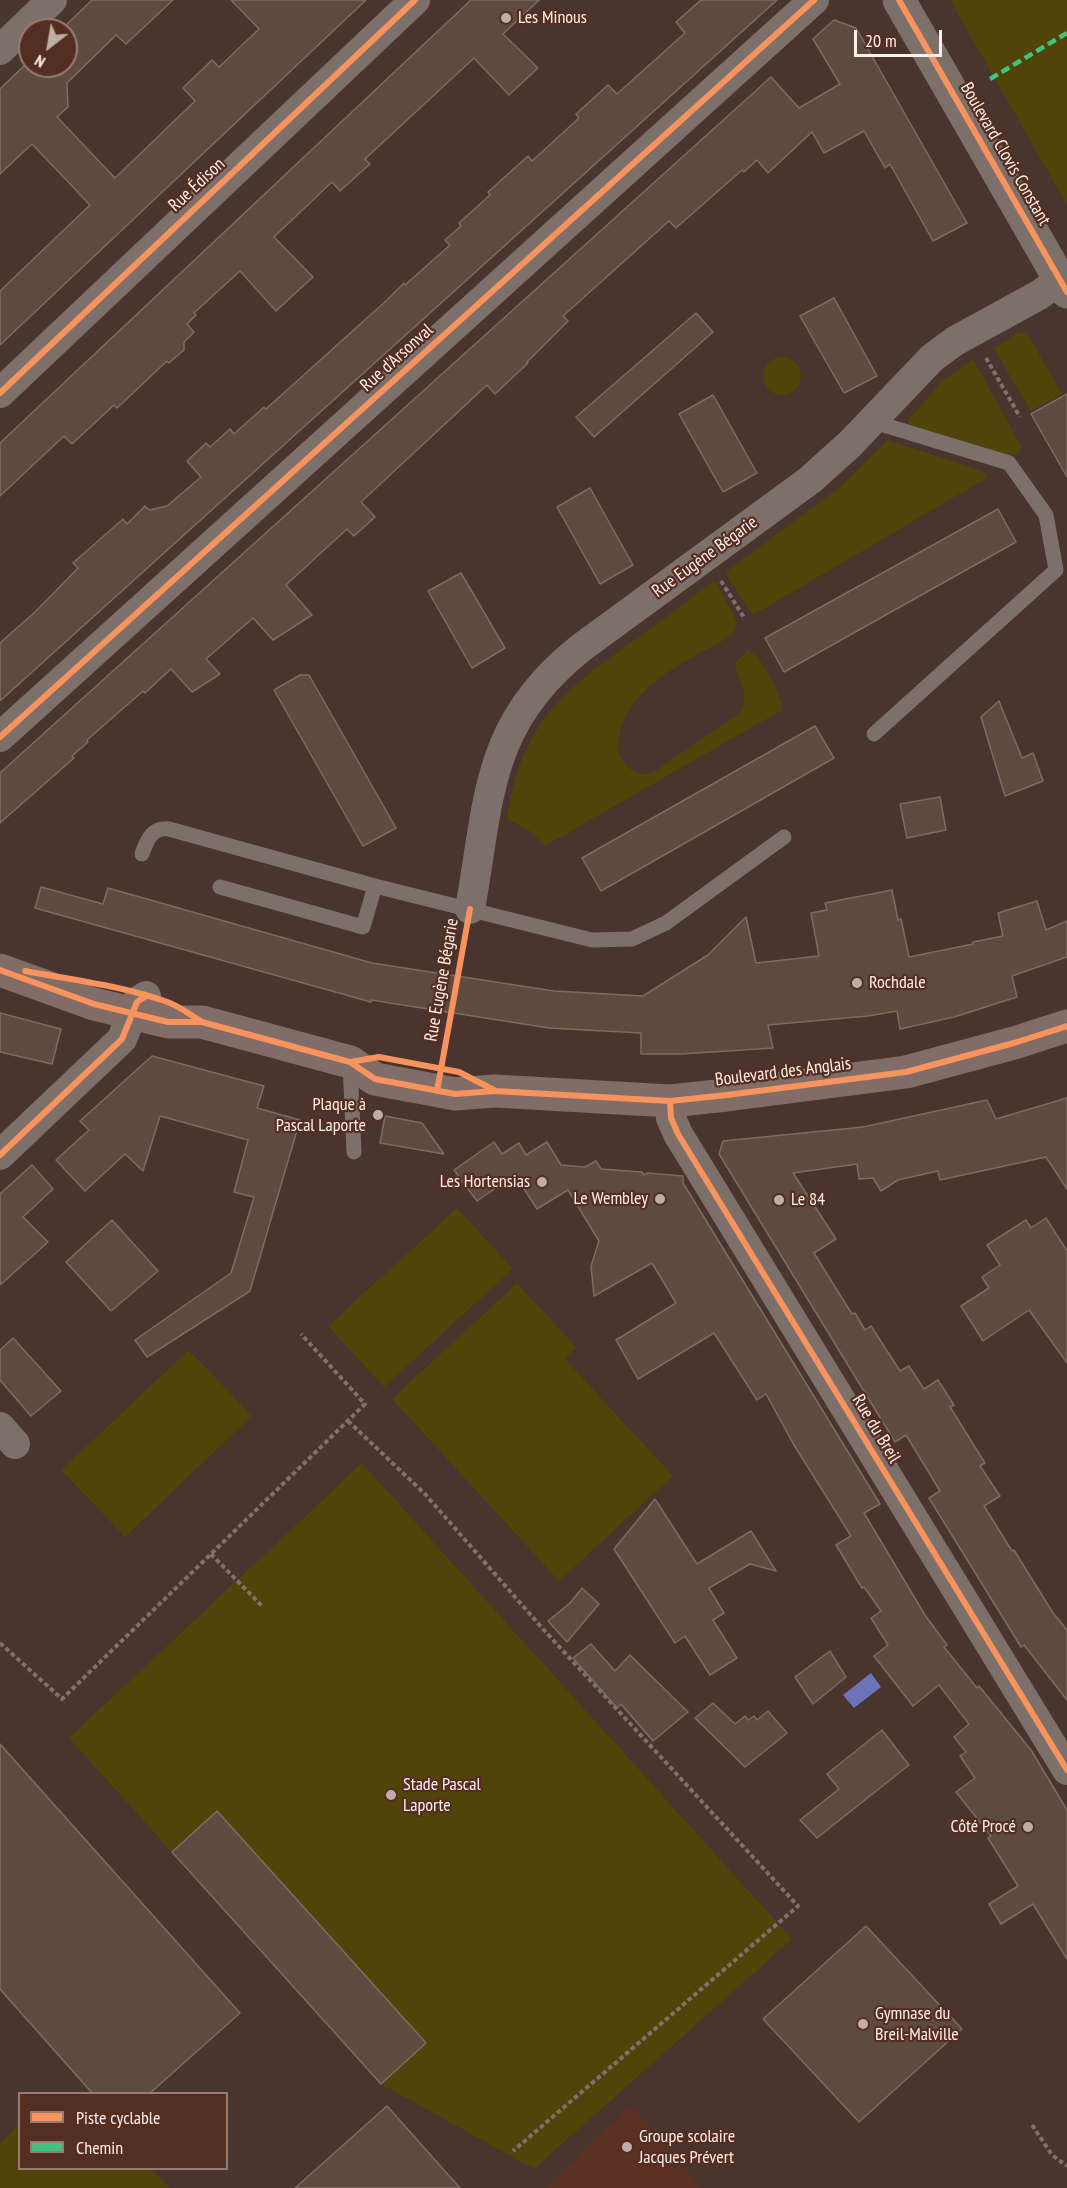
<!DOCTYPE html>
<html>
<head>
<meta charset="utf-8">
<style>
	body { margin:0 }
	#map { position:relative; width:1067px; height:2188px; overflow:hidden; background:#49342e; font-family:"PT Sans Narrow",sans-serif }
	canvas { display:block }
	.legend { position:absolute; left:18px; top:2092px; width:210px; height:78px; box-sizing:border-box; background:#552e22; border:2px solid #997b72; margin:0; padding:8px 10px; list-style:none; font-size:18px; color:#ffefea }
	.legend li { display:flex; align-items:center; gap:12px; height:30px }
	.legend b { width:30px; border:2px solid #997b72 }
	.north { position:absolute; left:18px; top:18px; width:60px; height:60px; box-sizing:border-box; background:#552e22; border:2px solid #997b72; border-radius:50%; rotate:211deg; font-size:16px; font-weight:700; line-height:24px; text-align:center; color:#ffefea }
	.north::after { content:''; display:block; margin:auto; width:21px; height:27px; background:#bfaea8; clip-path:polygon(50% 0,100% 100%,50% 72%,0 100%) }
	.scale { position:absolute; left:854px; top:30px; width:88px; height:27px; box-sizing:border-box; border:3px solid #ffefea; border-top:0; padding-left:8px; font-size:18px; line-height:21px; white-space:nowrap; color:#ffefea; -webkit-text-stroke:4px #552e22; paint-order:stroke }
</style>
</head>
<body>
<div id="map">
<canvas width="1067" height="2188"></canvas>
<ul class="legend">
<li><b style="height:8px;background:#f8935d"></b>Piste cyclable</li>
<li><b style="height:8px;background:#40c37c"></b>Chemin</li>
</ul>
<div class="north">N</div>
<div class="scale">20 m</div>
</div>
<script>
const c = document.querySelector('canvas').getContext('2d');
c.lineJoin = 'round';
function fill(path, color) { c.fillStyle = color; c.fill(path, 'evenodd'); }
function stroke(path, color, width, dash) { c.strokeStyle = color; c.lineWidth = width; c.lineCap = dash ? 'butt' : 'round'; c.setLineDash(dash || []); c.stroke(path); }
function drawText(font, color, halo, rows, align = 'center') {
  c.font = font + ' "PT Sans Narrow",sans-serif'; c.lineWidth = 4.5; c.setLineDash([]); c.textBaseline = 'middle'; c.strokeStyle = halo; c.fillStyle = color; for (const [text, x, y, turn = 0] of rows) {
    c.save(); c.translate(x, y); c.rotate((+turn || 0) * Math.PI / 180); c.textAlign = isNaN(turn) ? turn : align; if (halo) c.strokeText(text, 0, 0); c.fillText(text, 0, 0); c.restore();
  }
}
fill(new Path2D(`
	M631,2105l70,83h-155z`), '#5b3124');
fill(new Path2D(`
	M950,0h117v205z
	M1017,333h10l35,61 -31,17 -37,-62z
	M763 376a19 19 0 1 1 38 0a19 19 0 1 1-38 0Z
	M973,359l47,85 1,7 -6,4h-9l-98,-31v-4l34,-39z
	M888,440l88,29 8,4 3,5 -234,137 -27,-41 1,-3 112,-83z
	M712,582l5,1 20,39 -3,10 -8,7c-40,23 -103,48 -107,102 -1,8 -1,15 5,21 7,10 16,14 28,11l88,-60c12,-22 -3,-29 -5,-50l13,-13c12,3 36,48 34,60l-237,136 -15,-15 -23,-12c14,-97 57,-129 132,-182 25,-18 49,-37 73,-55z
	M457,1208l56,61 -129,118 -56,-61z
	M517,1283l59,64 -11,12 108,117 -114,105 -167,-182z
	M189,1350l63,66 -127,121 -64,-67z
	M362,1463l430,476 -258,230 -153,-85 -312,-346z
	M19,2125l1,43 131,1 19,19h-170v-44z`), '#514408');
fill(new Path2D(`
	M871,1673l10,14 -27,21 -11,-13z`), '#6d73b8');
const building = new Path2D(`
	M92,0h81l-47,44 -10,-9 -49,48 1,24 -11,10 58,61 80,-77 -12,-13 29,-28 7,7 40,-38 -28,-29h135l-366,345v-54l90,-86 -58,-61 -32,30v-85l30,-29v6h36v-36h-5z
	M471,0h68l-36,34 35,34 -29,27 -35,-37 -109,101 5,5 -30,27 -8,-9 -58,55 39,40 -37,34 -36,-40 -46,42 2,2 -9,9 7,8 -10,10v8l-15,13 -2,-2 -50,47 -3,-3 -42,39 -8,-8 -64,60v-53z
	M701,0h76l-777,701v-58l35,-31 43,-44 -5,-5 50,-44 4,5 18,-18 4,4 18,-4 34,-29 -14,-16 19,-18 4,4 20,-18 4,5 30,-27 2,2 121,-109 17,-17 1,2 45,-40 -5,-5 16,-14 -2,-3 31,-28 -2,-3 40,-36 4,5 47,-43 -3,-4 32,-29 9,9 68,-61 -9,-11z
	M834,20l22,8 111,195 -34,18 -43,-77 -5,4 -21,-37 -40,22 -12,-21 -44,41 -11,-13 -13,12 -2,-2 -66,58 -7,-7 -106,95 5,5 -41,41 1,1 -33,31 -8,-9 -126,117 14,15 -21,19 -7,-7 -61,56 26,30 -39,25 -20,-22 -47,41 14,15 -28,18 -21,-23 -26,24 -2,-2 -56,49 1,2 -16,14 2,2 -74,65v-50l771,-696 28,31 41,-24 -27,-45z
	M834,298l43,78 -33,17 -44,-77z
	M696,313l17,19 -119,105 -18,-20z
	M1067,394v83l-36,-63z
	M713,395l44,78 -34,19 -44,-78z
	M590,488l43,77 -33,19 -43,-77z
	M998,509l18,33 -232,130 -19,-34z
	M461,573l44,75 -33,20 -44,-77z
	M300,675h9l87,153 -33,18 -89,-156z
	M999,701l23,57 11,-5 10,28 -38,15 -24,-79z
	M815,726l19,32 -233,133 -19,-33z
	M940,797l6,33 -39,8 -7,-34z
	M41,887l62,17 5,-16 264,75 182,28 89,5 65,-41 38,-38 10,46 63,-7 -8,-43 16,-3 -2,-7 67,-13 6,30 3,-1 8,38 64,-13v-2l30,-6 -5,-23 39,-12 9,29 21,-9v36l-55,19 5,21 -63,20 -54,12 -3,-18 -29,5 -100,9 5,23 -92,6h-40v-21l-92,-5 -178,-28v2l-336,-94z
	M0,1013l61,16 -9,35 -52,-12z
	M152,1056l112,30 -7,22 43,12 -50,171 -103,66 -12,-17 96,-67 23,-76 -20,-5 14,-52 -88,-24 -17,55 -18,-17 -40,37 -29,-31 33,-30 -9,-9z
	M1067,1098v91l-21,-32 -106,23 -2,-9 -40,9 -17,11 -8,-13 -14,1 -2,-15 -64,9 43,66 -22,14 38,61 3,-1 10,17 6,-4 29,45 9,-5 15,23 14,-9 16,25 -4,2 35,56 -5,3 20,30 -16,10 28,45 2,-1 39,63 14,17v70l-43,-55 -3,2 -92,-149 11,-7 -34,-56 -11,7 -176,-288 4,-13 140,-14 124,-27 9,19z
	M385,1116l37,7 22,31 -64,-11z
	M494,1142l8,12 17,-11 7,12 21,-13 14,23 24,2 11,-6 5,8 41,3 2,3 3,-2 36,3v7l197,321 -16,9 61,102 22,30 -3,2 33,41 2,-2 52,64 36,60v149l-34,-55 -32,20 -12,-20 29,-18 -30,-48 3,-2 -35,-44 19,-14 -15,-22 6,-4 -12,-15 15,-13 -30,-39 -26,21 -39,-50 14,-11 -17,-27 10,-7 -17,-24 -2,1 -26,-43 15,-9 -57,-91 -28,-51 -9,6 -43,-67 -76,46 -22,-39 60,-37 -24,-40 -58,33 -3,-30 8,-25 -31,-51 -31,19 -22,-34 -38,26 -23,-31z
	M32,1165l21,24 -30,28 25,25 -48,43v-91z
	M1046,1218l21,33v112l-38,-53 -46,31 -22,-35 28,-18 -7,-11 18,-12 -13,-20 39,-25 5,8z
	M112,1220l46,51 -47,40 -45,-49z
	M13,1338l48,53 -30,25 -31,-36v-30z
	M655,1499l42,65 54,-33 25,40 -26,-7 -41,24 15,25 -11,7 24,38 -27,17 -25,-39 -10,7 -61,-94z
	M582,1588l17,16 -32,38 -19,-21 22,-18z
	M591,1644l24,27 15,-16 58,57 -35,29 -32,-37 -4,4 -44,-50z
	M830,1651l16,26 -33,27 -18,-27z
	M713,1703l22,21 10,-8 3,4 6,-4 3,4 11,-9 19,22 -42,34 -50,-49z
	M882,1730l27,35 -92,73 -17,-18 39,-31 -12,-15z
	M0,1744l240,269 -91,81h-56l-93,-105z
	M217,1811l209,232 -45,41 -209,-232z
	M866,1926l96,103 -103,93 -96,-103z
	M387,2106l73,82h-165z`);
fill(building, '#5e4b3f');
stroke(building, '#7d6c64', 1.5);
stroke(new Path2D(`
	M986,358l34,59
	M721,581l24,38
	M348,1421l77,73 118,135 255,277 -285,245
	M211,1554l51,52
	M0,1643l62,56 303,-295 -64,-70
	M1032,2125l20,30 15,11`), '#7f716d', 4, [4.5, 3]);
stroke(new Path2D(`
	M871,421l138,42 37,52 10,55 -182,164
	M142,854c5,-14 10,-27 27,-25l206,57 217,54 40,-1 34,-16 118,-86
	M220,887l143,40 12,-41
	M350,1062l4,90`), '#7d6f6a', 15);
stroke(new Path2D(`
	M0,50l52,-50
	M0,393l415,-393
	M0,737l814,-737
	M470,909c20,-111 15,-186 112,-262l228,-167 40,-36 82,-86 23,-17 84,-46 21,-15
	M670,1101l1,17 7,16 389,636
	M0,1155l122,-116 15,-37 9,-6
	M0,1427l15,17`), '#7d6f6a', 30);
stroke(new Path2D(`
	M899,0l168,292`), '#7d6f6a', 33);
stroke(new Path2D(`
	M0,970l94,34 74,18h34l148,40 25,17 80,15 40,-3 175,10 57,-6 179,-23 108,-29 53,-17`), '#806d67', 33);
stroke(new Path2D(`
	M990,79l77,-46`), '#40c37c', 4.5, [9, 4.5]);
stroke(new Path2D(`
	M899,0l168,292
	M0,393l415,-393
	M0,737l814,-737
	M0,970l94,34 74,18h34l148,40 25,17 80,15 40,-3 175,10 57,-6 179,-23 108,-29 53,-17
	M25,971c48,9 100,15 145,32 12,5 22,13 32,19
	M350,1062l29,-5 80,15 35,18
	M437,1091l33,-182
	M670,1101l1,17 7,16 389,636
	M0,1155l122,-116 15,-37 9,-6`), '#f8935d', 6);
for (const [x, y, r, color] of [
	[506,18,6,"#bfaea8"],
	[857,983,6,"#bfaea8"],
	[378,1115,6,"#bfaea8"],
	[542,1182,6,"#bfaea8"],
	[660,1199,6,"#bfaea8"],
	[779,1200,6,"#bfaea8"],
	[391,1795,6,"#bfaea8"],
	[1028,1827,6,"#bfaea8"],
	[863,2024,6,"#bfaea8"],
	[627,2147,6,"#bfaea8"]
]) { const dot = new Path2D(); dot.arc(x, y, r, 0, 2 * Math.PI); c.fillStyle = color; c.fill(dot); stroke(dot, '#552e22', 2); }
drawText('18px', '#ffefea', '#552e22', [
	["Les Minous",518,18],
	["Rochdale",869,983],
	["Plaque à",366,1105,"right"],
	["Pascal Laporte",366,1126,"right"],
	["Les Hortensias",530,1182,"right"],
	["Le Wembley",648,1199,"right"],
	["Le 84",791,1200],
	["Stade Pascal",403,1785],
	["Laporte",403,1806],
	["Côté Procé",1016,1827,"right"],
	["Gymnase du",875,2014],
	["Breil-Malville",875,2035],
	["Groupe scolaire",639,2137],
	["Jacques Prévert",639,2158]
], 'left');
drawText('18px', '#ffefea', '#552e22', [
	["Boulevard Clovis Constant",1005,154,60],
	["Rue Édison",197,185,-43],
	["Rue d'Arsonval",397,358,-42],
	["Rue Eugène Bégarie",705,557,-36],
	["Rue Eugène Bégarie",442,980,-80],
	["Boulevard des Anglais",783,1072,-7],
	["Rue du Breil",876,1429,59]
]);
</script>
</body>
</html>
